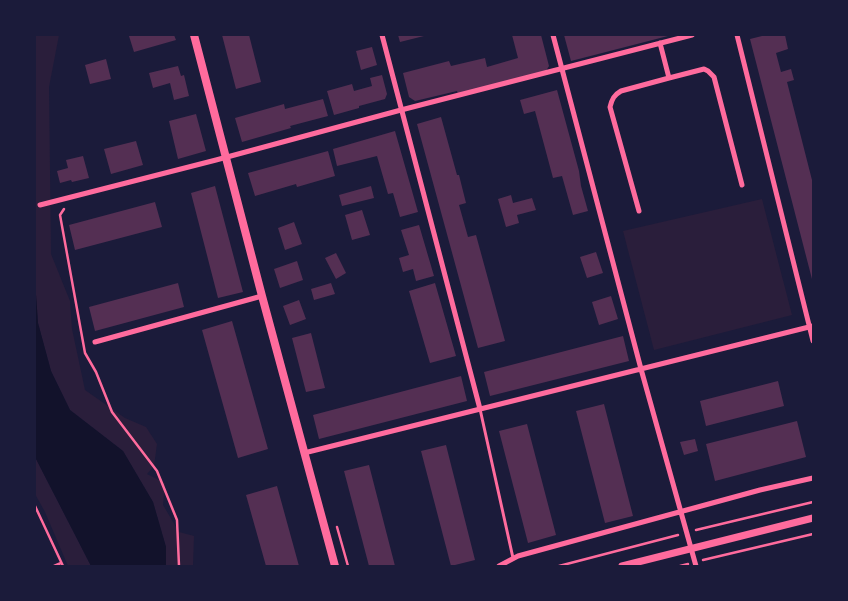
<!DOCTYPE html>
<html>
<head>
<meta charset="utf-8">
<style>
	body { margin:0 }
	#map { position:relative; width:848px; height:601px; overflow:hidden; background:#1b1b3a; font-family:Manrope,sans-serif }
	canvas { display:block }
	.frame { position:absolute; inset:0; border:36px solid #1b1b3a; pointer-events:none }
</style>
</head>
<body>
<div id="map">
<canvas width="848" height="601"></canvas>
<div class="frame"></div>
</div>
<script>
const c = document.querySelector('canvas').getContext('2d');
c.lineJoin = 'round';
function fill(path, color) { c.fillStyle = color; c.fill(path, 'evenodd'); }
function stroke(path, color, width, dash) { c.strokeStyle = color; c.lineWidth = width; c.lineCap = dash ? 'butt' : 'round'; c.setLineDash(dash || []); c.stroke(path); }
fill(new Path2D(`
	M35,35h24l-10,52 2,167 19,47 2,28 13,61 40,28 21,9 11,17 -3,22 -7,8 18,9 -2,22 16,27 15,4 -1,30h-27v-19l-13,-45 -30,-51 -53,-41 -19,-39 -13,-48 -3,-42z
	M762,199l30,116 -138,35 -31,-119z
	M35,457l56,109h-23l-23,-54 -10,-18z`), '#2a1e3b');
fill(new Path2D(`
	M35,281l3,42 13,48 19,39 53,41 30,51 13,45v19h-75l-56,-109z`), '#12122b');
fill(new Path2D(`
	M132,35h42l2,5 -42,12 -5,-16z
	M222,35h27l12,47 -25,7z
	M398,35h26v1l-24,6z
	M512,35h29l8,31 -3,5 -88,23 -1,-3 -42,10 -6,-4 -6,-24 46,-12 2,5 34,-8 2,9 31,-9z
	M564,35h103l1,1 -97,25z
	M766,35h19l3,14 -12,4 5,19 10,-3 3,11 -7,2 26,102v99l-63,-244z
	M372,47l5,18 -16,5 -5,-19z
	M106,59l5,20 -21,5 -5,-19z
	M178,66l3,10 3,-1 5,21 -15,4 -4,-17 -17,5 -4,-15z
	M382,75l5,19 -2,5 -26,7v2l-25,7 -7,-24 25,-7 2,7 18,-5 -2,-8z
	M557,90l22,81 2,15 7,25 -15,4 -11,-39 -9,2 -18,-67 -11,3 -4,-14z
	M323,99l5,17 -38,10 1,2 -49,14 -7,-24 49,-14 1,5z
	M196,114l10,37 -28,8 -9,-38z
	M441,117l16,58h2l7,28 -7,2 9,32 8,-2 29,106 -27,7 -61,-224z
	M395,131l23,81 -18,5 -7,-24 -5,1 -11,-38 -40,10 -4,-17z
	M136,141l7,24 -32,9 -7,-25z
	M328,151l7,25 -38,11 -1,-3 -41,12 -7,-23z
	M83,156l6,22 -17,4 -1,-2 -11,3 -3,-12 11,-3 -2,-8z
	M215,186l28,106 -25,6 -27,-105z
	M371,186l3,12 -32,8 -3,-11z
	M511,195l2,8 19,-5 4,12 -19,5 2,8 -13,4 -8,-28z
	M155,202l7,25 -87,23 -6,-25z
	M362,210l8,25 -18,5 -7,-25z
	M294,222l8,22 -17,6 -7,-22z
	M419,225l15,51 -18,5 -3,-12 -10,3 -4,-14 10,-3 -8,-25z
	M596,252l7,21 -16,5 -7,-21z
	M336,253l10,20 -10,6 -11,-21z
	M297,261l6,19 -23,8 -6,-19z
	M178,283l6,24 -89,24 -6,-24z
	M331,283l4,11 -21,6 -3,-11z
	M435,283l21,73 -26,7 -21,-72z
	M611,296l7,23 -19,6 -7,-23z
	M299,300l7,19 -16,6 -7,-19z
	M232,321l36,128 -30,9 -36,-128z
	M311,333l14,55 -19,4 -14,-54z
	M623,336l6,25 -139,35 -6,-24z
	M461,376l6,25 -148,38 -6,-24z
	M778,381l6,25 -78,20 -6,-25z
	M604,404l29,112 -28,7 -29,-112z
	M797,421l9,36 -91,24 -9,-37z
	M527,424l29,111 -28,8 -29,-112z
	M695,439l3,12 -14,4 -4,-13z
	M446,445l29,115 -24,6 -30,-115z
	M369,465l26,101h-26l-25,-95z
	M277,486l22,80h-33l-20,-71z`), '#542f53');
stroke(new Path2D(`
	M64,209l-4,6 25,138 11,19 16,40 45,59 20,49 2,46
	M35,506l28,60
	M337,527l11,39
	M696,530l117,-28
	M703,560l110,-26
	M54,566l7,-3
	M559,566l119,-31
	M680,566l8,-2`), '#ff6b9d', 2.5);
stroke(new Path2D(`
	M480,409l33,149`), '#ff6b9d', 3);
stroke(new Path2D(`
	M382,35l98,374
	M553,35l88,334 55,197
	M737,35l76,306
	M660,43l9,35 35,-9 4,2 6,6 28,108
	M40,205l176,-45 185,-50 291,-75
	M639,211l-29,-104c2,-8 4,-12 11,-16l48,-13
	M95,342l167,-46
	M304,453l509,-127
	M499,566l19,-10 242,-66 53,-12`), '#ff6b9d', 5);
stroke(new Path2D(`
	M622,566l191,-48`), '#ff6b9d', 7);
stroke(new Path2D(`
	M194,35l68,261 73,270`), '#ff6b9d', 8);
</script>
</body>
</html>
